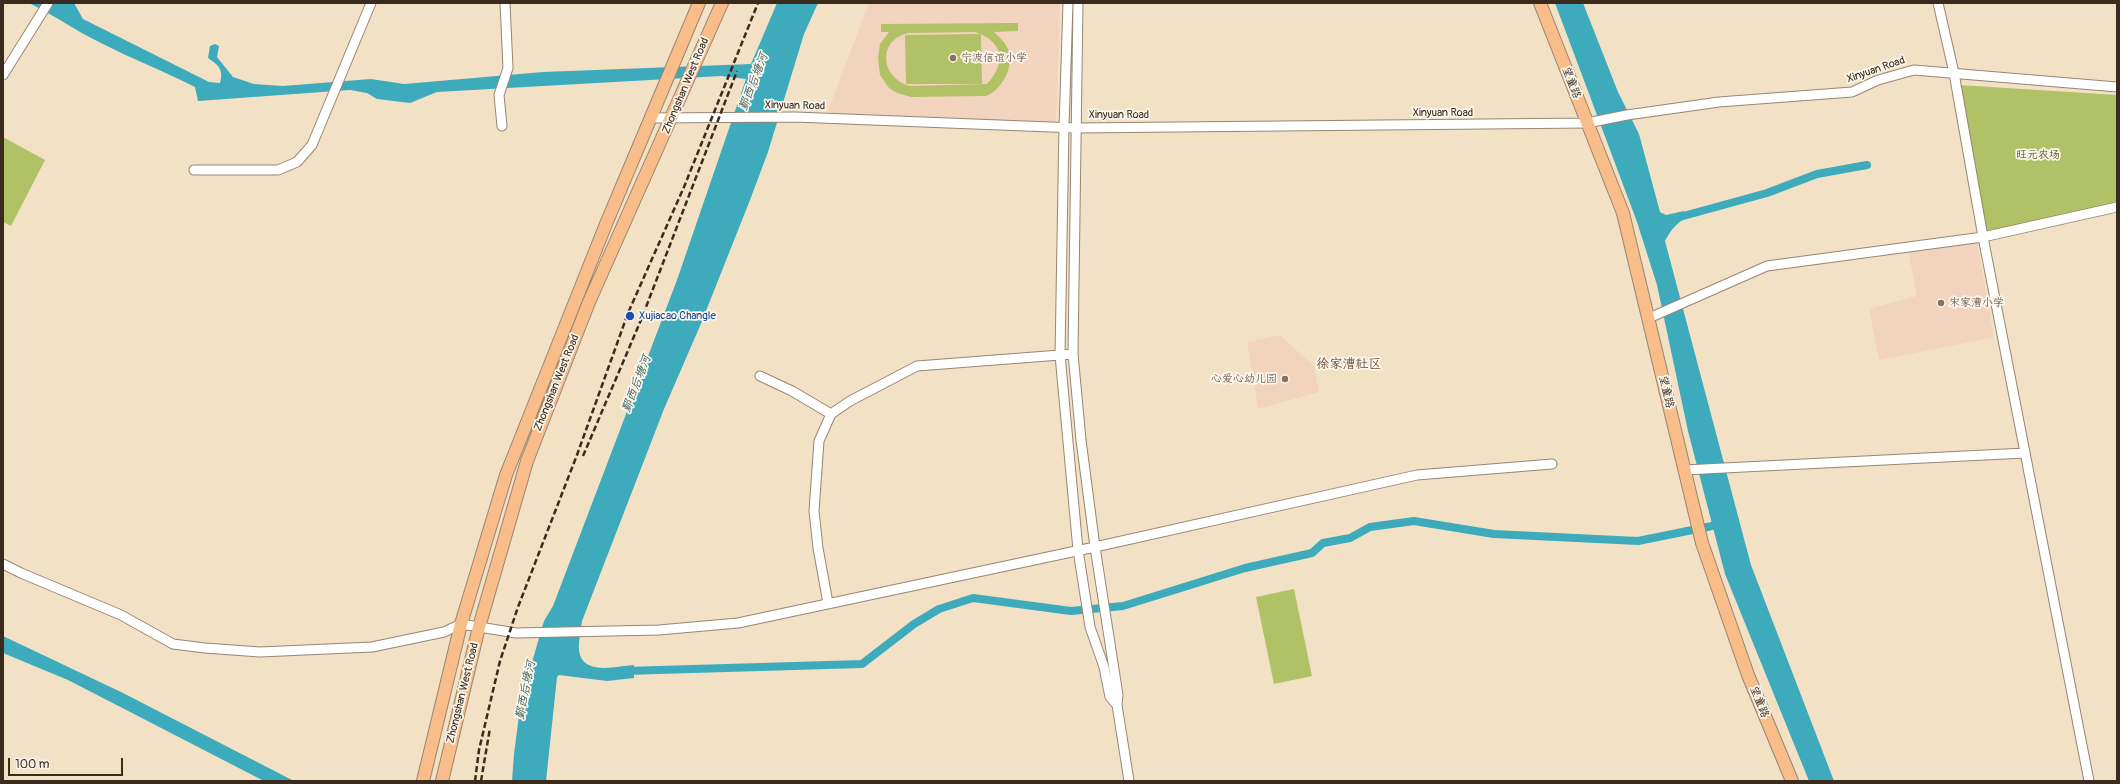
<!DOCTYPE html>
<html>
<head>
<meta charset="utf-8">
<style>
	body { margin:0 }
	#map { position:relative; width:2120px; height:784px; overflow:hidden; background:#f3e1c6; font-family:Pangolin,sans-serif }
	canvas { display:block }
	.frame { position:absolute; inset:0; border:4px solid #3b2a1e; pointer-events:none }
	.scale { position:absolute; left:8px; top:758px; width:115px; height:18px; box-sizing:border-box; border:2px solid #3b2a1e; border-top:0; padding-left:5px; font-size:12px; line-height:14px; white-space:nowrap; color:#3b2a1e; -webkit-text-stroke:3px #fbf7ec; paint-order:stroke }
</style>
</head>
<body>
<div id="map">
<canvas width="2120" height="784"></canvas>
<div class="frame"></div>
<div class="scale">100 m</div>
</div>
<script>
const c = document.querySelector('canvas').getContext('2d');
c.lineJoin = 'round';
function fill(path, color) { c.fillStyle = color; c.fill(path, 'evenodd'); }
function stroke(path, color, width, dash) { c.strokeStyle = color; c.lineWidth = width; c.lineCap = dash ? 'butt' : 'round'; c.setLineDash(dash || []); c.stroke(path); }
function drawText(font, color, halo, rows, align = 'center') {
  c.font = font + ' Pangolin,"LXGW WenKai TC",sans-serif'; c.lineWidth = 3.5; c.setLineDash([]); c.textBaseline = 'middle'; c.strokeStyle = halo; c.fillStyle = color; for (const [text, x, y, turn = 0] of rows) {
    c.save(); c.translate(x, y); c.rotate((+turn || 0) * Math.PI / 180); c.textAlign = isNaN(turn) ? turn : align; if (halo) c.strokeText(text, 0, 0); c.fillText(text, 0, 0); c.restore();
  }
}
fill(new Path2D(`
	M869,3h191l-4,120 -229,-10z
	M1977,242l17,95 -115,23 -10,-51 48,-13 -9,-46z
	M1280,335l34,31 5,26 -61,17 -11,-67z`), '#f2d4be');
fill(new Path2D(`
	M1018,23v8l-24,1c5,5 11,10 14,17 7,17 -6,41 -22,47l-75,1 -14,-4 -8,-5 -9,-13 -2,-17 2,-14 9,-12h-8v-8zM975,32l5,2 -75,1 1,49h76l-1,-50c25,13 23,31 6,50l-77,2c-30,-8 -33,-46 -2,-53z
	M1959,85l158,10v108l-132,31z
	M3,137l42,23 -34,66 -8,-4z
	M1294,589l18,87 -38,8 -18,-87z`), '#b0c265');
fill(new Path2D(`
	M29,3h45l9,16 126,63 11,1c4,-14 -2,-18 -12,-25l2,-12 5,-2 4,2 -2,11 16,20 21,7 29,2 88,-7 33,5 139,-12 208,-8 26,-61h41l-14,31 -36,118 -18,48 -50,126 -36,83 -82,212c-1,10 -5,25 -2,34 6,20 39,11 54,10v13l-27,3 -48,-6 -2,2 -11,104h-34l2,-27 7,-54 23,-79 9,-15 124,-326 69,-201 -25,-3 -284,16 -27,11 -33,-4 -10,-6 -17,-3 -152,11 -3,-14c-31,-16 -63,-28 -94,-44 -25,-12 -47,-28 -72,-40z
	M1555,3h28l35,89 21,42 21,78 6,3 18,-4 3,7c-11,4 -17,14 -22,23l86,324 83,216h-25l-84,-207 -37,-143 -31,-146 -20,-63z
	M3,636l120,57 171,88h-30l-196,-101 -65,-27z`), '#3dabbc');
stroke(new Path2D(`
	M1676,218l91,-25 50,-19 50,-9
	M625,671l237,-7 52,-40 25,-15 34,-11 98,13 52,-5 122,-38 67,-15 11,-10 27,-5 20,-11 44,-6 80,13 144,7 84,-17`), '#3dabbc', 8);
const minor = new Path2D(`
	M1068,3l-4,124 -4,228 18,195 12,77 14,40 6,30 7,8
	M1078,3l-5,351 8,86 14,107 23,148 -1,10 12,76
	M1938,3l16,70 29,164 106,544
	M3,75l45,-72
	M651,118l144,-1 281,11 511,-5 40,-8 92,-13 133,-10 26,-12 36,-10 203,17
	M502,126l-3,-31 9,-27 -3,-65
	M194,170h84l19,-8 15,-17 59,-142
	M1649,318l118,-52 216,-29 134,-30
	M760,376l32,15 39,23
	M1684,470l341,-17
	M3,564l18,9 100,42 52,29 32,4 55,4 112,-5 72,-15 17,-8 55,9 143,-3 79,-7 357,-76 322,-72 135,-11
	M828,603l-10,-55 -4,-37 5,-70 12,-27 19,-13 67,-35 156,-12`);
const major = new Path2D(`
	M1540,3l83,210 79,330 46,132 44,106
	M423,781l38,-157 45,-149 100,-251 93,-221
	M442,781l37,-154 48,-166 62,-159 133,-299`);
stroke(minor, '#978672', 11);
stroke(major, '#978672', 14);
stroke(minor, '#fff', 9);
stroke(major, '#f8bd89', 12);
stroke(new Path2D(`
	M583,456l58,-136 96,-249
	M475,781l4,-31 21,-89 18,-54 59,-152 51,-142 56,-126 74,-184
	M481,781l9,-53`), '#3b2a1e', 2.5, [6, 3]);
for (const [x, y, r, color] of [
	[953,58,4,"#8d6e63"],
	[1941,303,4,"#8d6e63"],
	[630,316,5,"#1a4fb4"],
	[1285,379,4,"#8d6e63"]
]) { const dot = new Path2D(); dot.arc(x, y, r, 0, 2 * Math.PI); c.fillStyle = color; c.fill(dot); stroke(dot, '#fbf7ec', 1.5); }
drawText('11px', '#785e54', '#fbf7ec', [
	["宁波信谊小学",961,58],
	["宋家漕小学",1949,303],
	["心爱心幼儿园",1277,379,"right"]
], 'left');
drawText('11px', '#3b2a1e', '#fbf7ec', [
	["Xinyuan Road",1876,70,-19],
	["望童路",1571,83,69],
	["Zhongshan West Road",686,86,-67],
	["Xinyuan Road",795,106,1],
	["Xinyuan Road",1443,113],
	["Xinyuan Road",1119,115],
	["Zhongshan West Road",557,383,-68],
	["望童路",1666,392,77],
	["Zhongshan West Road",463,693,-76],
	["望童路",1759,702,68]
]);
drawText('11px', '#5e5833', '#fbf7ec', [
	["旺元农场",2038,155]
]);
drawText('11px', '#164399', '#fbf7ec', [
	["Xujiacao Changle",639,316]
], 'left');
drawText('italic 12px', '#3c5e5d', '#fbf7ec', [
	["鄞西后塘河",754,82,-69],
	["鄞西后塘河",637,384,-69],
	["鄞西后塘河",526,690,-79]
]);
drawText('13px', '#724f39', '#fbf7ec', [
	["徐家漕社区",1349,365]
]);
</script>
</body>
</html>
